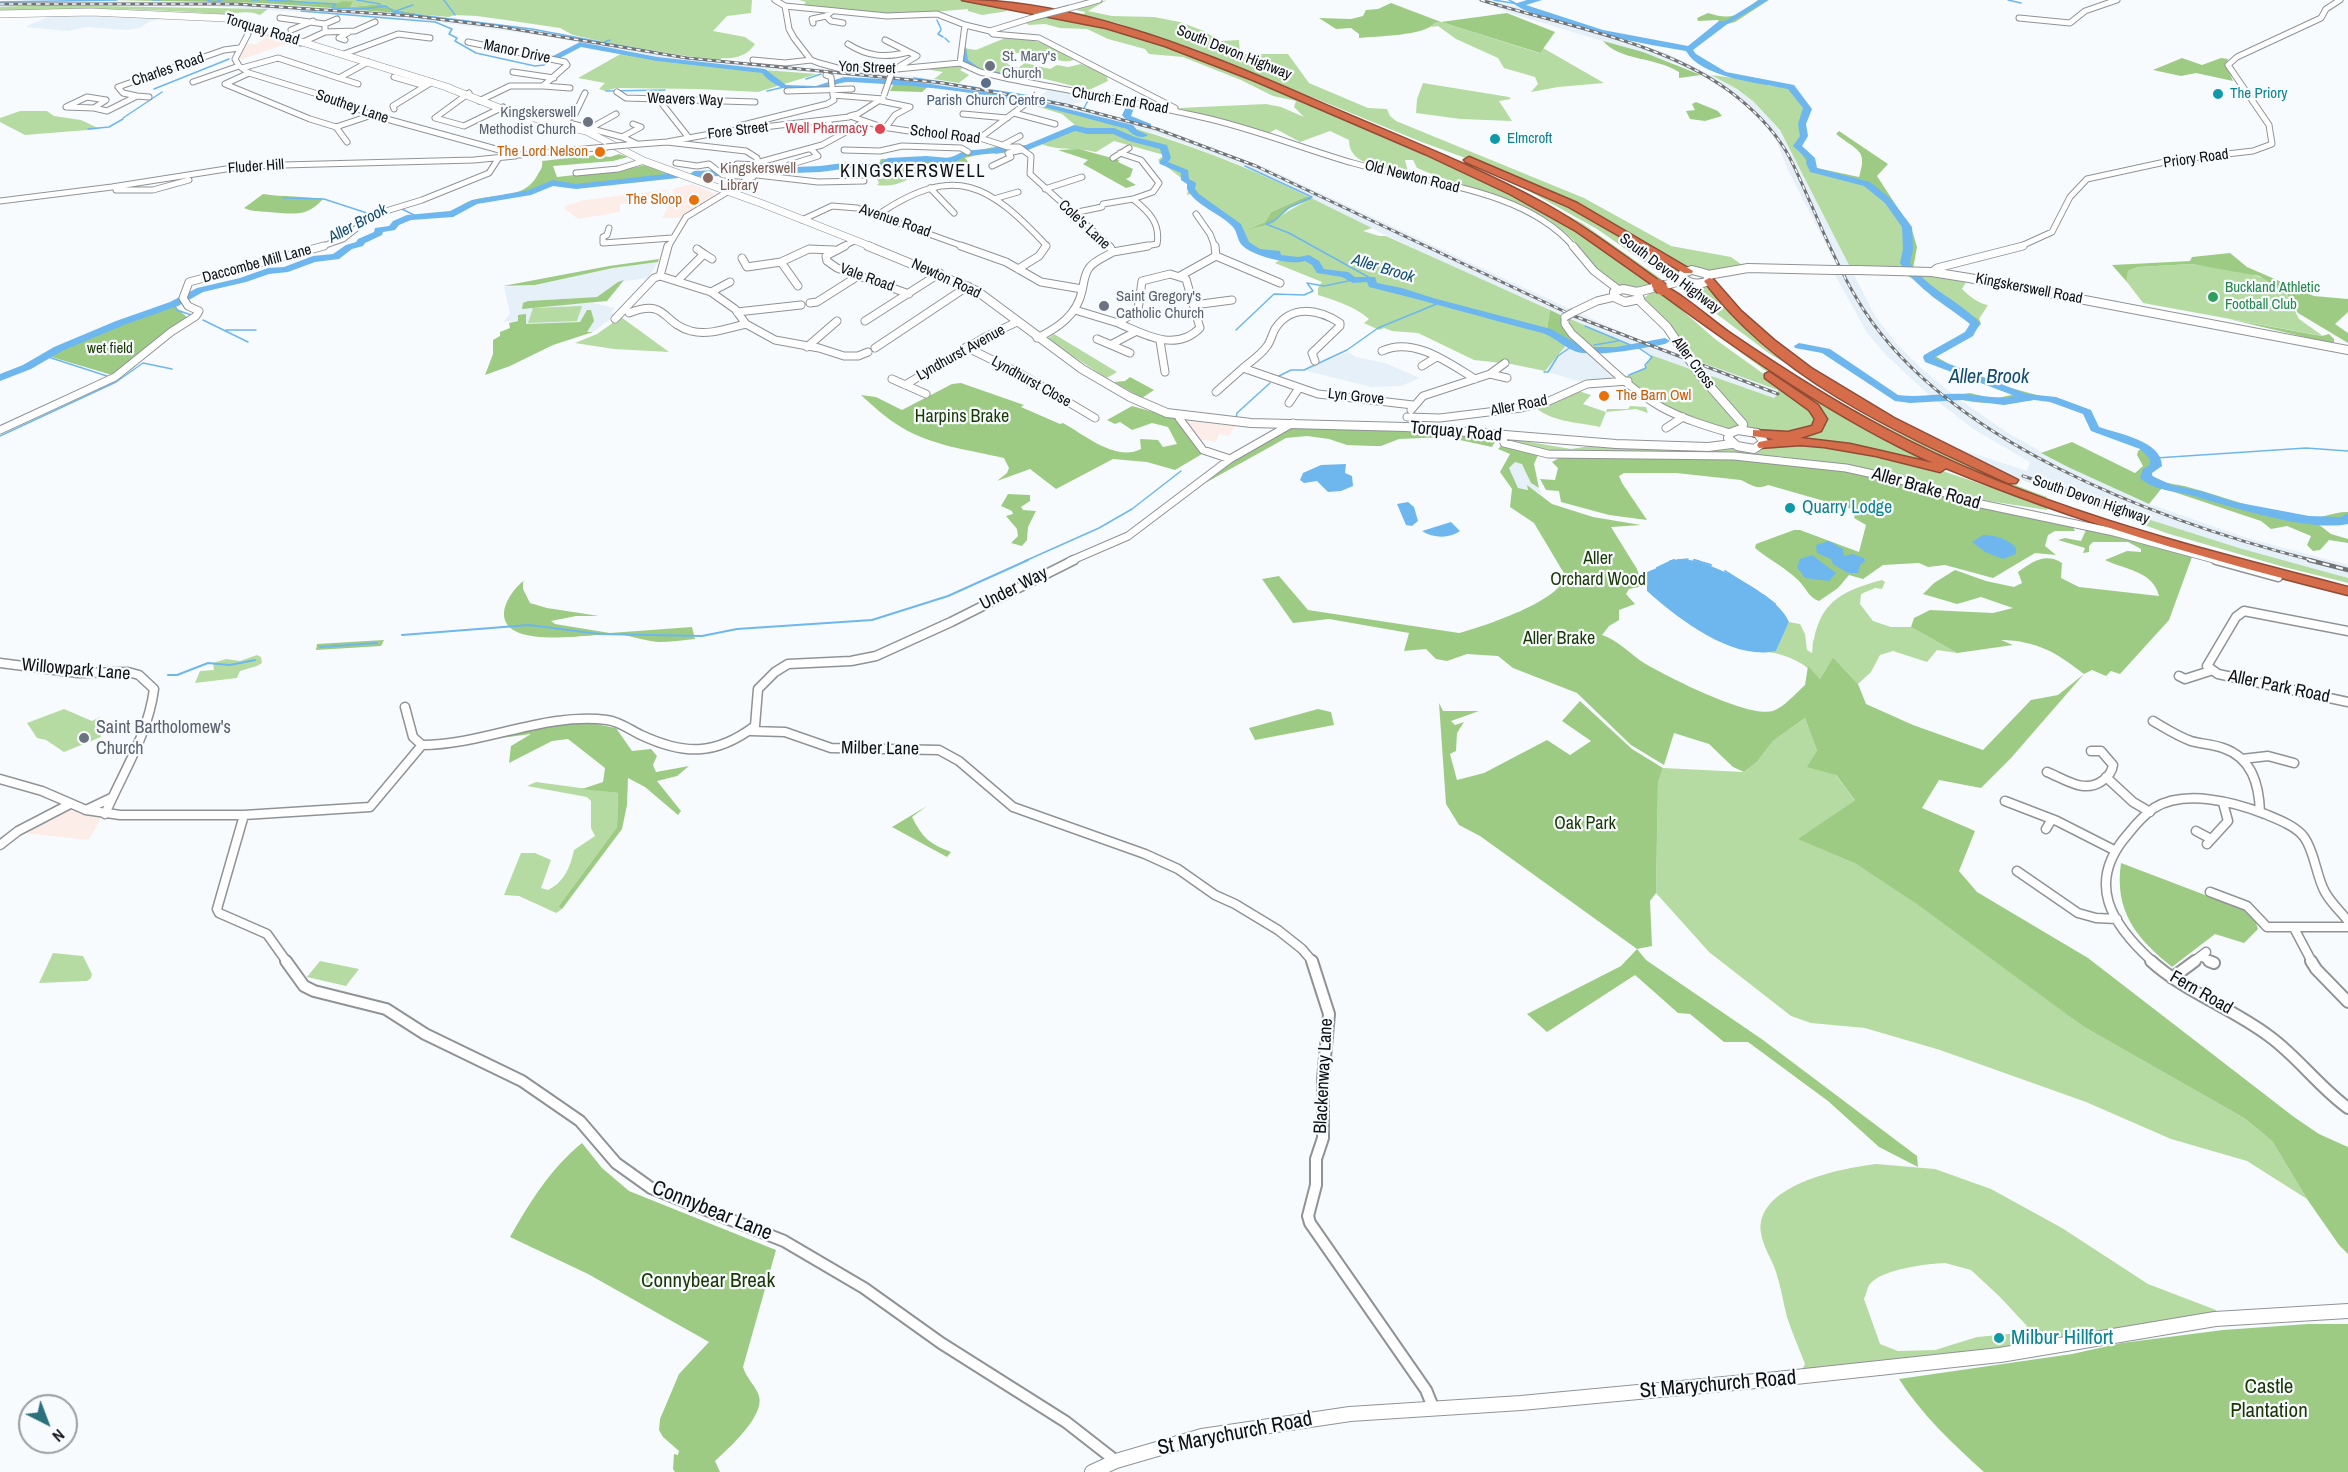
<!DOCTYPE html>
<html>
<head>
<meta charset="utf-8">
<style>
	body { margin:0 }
	#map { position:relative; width:2348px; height:1472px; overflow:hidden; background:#f8fbfe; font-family:"Archivo Narrow",sans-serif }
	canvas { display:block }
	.north { position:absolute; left:18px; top:1394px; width:60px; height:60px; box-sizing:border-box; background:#f8fbfe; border:2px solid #9b9d9f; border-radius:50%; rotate:138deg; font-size:16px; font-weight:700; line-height:24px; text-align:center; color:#0f1011 }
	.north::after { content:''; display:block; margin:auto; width:21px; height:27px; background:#2a717e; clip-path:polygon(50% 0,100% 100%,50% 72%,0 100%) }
</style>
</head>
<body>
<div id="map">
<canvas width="2348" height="1472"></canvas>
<div class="north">N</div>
</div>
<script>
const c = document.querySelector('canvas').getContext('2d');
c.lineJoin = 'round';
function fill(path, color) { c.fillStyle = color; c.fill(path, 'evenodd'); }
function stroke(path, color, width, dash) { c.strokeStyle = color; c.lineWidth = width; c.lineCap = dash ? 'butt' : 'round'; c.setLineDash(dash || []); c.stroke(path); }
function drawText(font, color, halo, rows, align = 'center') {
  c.font = font + ' "Archivo Narrow",sans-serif'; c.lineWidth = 4.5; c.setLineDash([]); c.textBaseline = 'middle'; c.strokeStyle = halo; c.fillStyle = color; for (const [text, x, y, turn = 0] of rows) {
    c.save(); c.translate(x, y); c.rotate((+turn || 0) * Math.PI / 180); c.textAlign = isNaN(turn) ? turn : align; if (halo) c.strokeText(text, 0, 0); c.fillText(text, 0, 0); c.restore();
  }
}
fill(new Path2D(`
	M263,34l26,9 -49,17 -1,-4 6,-12h11l8,-5 -7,-2z
	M692,184l24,10 -35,24h-19l12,-24 -2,-5 -30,12 -22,3v8l-42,7 -14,-11 1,-2 19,-6 88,-11z
	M1185,420l38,5 12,1 -6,10 -10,-2 -3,8 -14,-2z
	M66,809l35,9 -12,22 -67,-7z`), '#fcede9');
fill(new Path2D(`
	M33,0l229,3 164,12 98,12 139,26 56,8 200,16 119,20 12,-8 37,8 -6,5 -9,2 105,30 92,35 303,141 73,32 142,51 240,78 3,-9 -55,-32 -47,-36 -41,-38 -20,-23 -34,-62 5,-3 -50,-98 -12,-30 -9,-14 -23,-23 -43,-28 -29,-13 -156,-47 -39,-15h19l170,53 45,22 26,14 16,12 27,29 10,18 85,168 21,27 24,24 33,28 55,38 62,35 79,36 98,34 101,27v13l-109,-30 -144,-44 -321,-106 -123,-43 -200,-89 -218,-104 -73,-27 -73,-21 -97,-20 -60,-9 -109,-12 -109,-7 -46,-6 -121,-24 -123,-16 -212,-14 -210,1v-6z
	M54,14l117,4 -20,3 -12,7 -12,2 -41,-3 -18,4 -43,-4z
	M658,262l-10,16 -30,4 -20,15 -70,4 7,5 58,-3 22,5 -4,4 5,3 -23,17h-6l-6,-10 -56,3v-11l-7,7 -15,1 7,-8 -6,-27 31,-2 78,-17z
	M1568,343l9,6 17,2 30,27 -37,6 -42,-13z
	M1348,352l8,5 29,6 35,15 -19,8 -30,1 -68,-17z
	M1515,462l7,1 9,20 8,5 3,7 -14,-9 1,4 -11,-2 -9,-20z`), '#e6f0f8');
fill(new Path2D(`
	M291,0h461l-1,13 -24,3 -14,15 32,6 10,7c-8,12 -20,15 -33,14l-3,3 -96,-15 -50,-11 -13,-7 -54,-8 -29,-4 -22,-1 -6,2 -23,-2 -29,-5 -16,-6 -32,3 4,-4 -18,1z
	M799,0h160l69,11 -39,-6 19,6 -26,4 -14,-4v-2l-73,6 -92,-9 3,-4z
	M1107,0l-19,11 24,5 42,1 26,5 24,9 16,10 19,-1 1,14h48l21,29 59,25 19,1 3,7 6,5 188,77 87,48 60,11 14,10 -35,6 -22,-4 -50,-29 -151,-74 -68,-25 -224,-92 -78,-26 -53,-12 20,3 1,-2 -13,-3z
	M41,5l227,4 -8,6c-14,-6 -25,0 -40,-1 -73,-6 -146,-6 -220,-2v-5z
	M1059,12l59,14 73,24 293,123 98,50 85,60 -6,1c-43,-32 -86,-61 -133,-87 -66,-36 -138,-63 -207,-92 -87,-37 -173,-73 -266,-92z
	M1051,14l70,17 93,32 268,115 83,44 90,64c-11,2 -27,3 -37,-1 -18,-7 -29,-28 -42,-42 -7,-8 -16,-14 -24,-21 -41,-29 -91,-34 -135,-54l-4,-8h-8l3,12c-20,-5 -60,-5 -59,-32l-19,-9 -30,11 -24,-13 -10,6 -87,-27 87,-4 15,3 23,10 -10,-10 2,-6 -23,-5 -32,-16 -58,-23 -34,-3 -4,-5 -37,-10 -21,-10 -27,-1 -15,-4 -16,1 -5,-3z
	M1441,22l98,31 4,-5 61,35 -46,4 -27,5 7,-8 -3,-7 -31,-9 -6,-10 -42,-19 -18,-13 -7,1 2,-4z
	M1010,36l38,8 26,16c-13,4 -22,-3 -34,-6 -12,-3 -24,-1 -36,1l9,5 -6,4 11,4 7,-5 25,6 7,-4 11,2 13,-3 25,10 2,7 -19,9 -48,-12 -62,-7 -16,-12v-11l13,2z
	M624,52l88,14 105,8 -59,18 -60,-3 -82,-1 -11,3 -6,-2 6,-6 -27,-5z
	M952,64l13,2 -5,4 9,5 -10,8 -25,-4 9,-7 -25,-4z
	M1711,75l45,6 14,5 21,1 17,22 -3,2 2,2 -5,11 2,12 -7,10c22,47 49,21 78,45 11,9 22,24 31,36l-1,16 4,10 -6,11 1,5 -55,-4 -69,-135 -27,-29 -16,-12z
	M1423,83l86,14 2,2 -12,2 13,20 -51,-2 -45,-6 1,-14z
	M1033,101c100,24 182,50 274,95l-36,16 -6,10 -13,7c27,-7 35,-21 61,-30l59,29 -9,3 16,5h7l164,74 -3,19 21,14 -23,28 -34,-7 -37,-4 -56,-27 -26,-2 -8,-3 -5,2 -15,-7 5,-4c-13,-12 -34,-19 -51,-24v-7l4,-6 -47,-19 6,-4 -30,-10 -10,-20 -8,-8 -42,-27 -4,1 2,-11 -31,-24 6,-5 -50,-14 -18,11c-23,-5 -37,0 -60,-10l39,-17 -13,-11 -33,-10z
	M20,111h27l7,5 27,4 19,9 -75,6 -25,-13v-4z
	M905,162h9v5l-12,9 11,-1c-8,9 -26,12 -36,10l2,-2 -2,-4 8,-1v-8l6,-5z
	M1520,186l58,24 105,60 -4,9 -6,3 -76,-53z
	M2192,264l52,8 22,7 19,12 14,28 24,17 -180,-33 -16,-21 1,-11 10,-4z
	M1916,273l48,6 -1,3h3l-4,7c6,6 17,15 26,16l-9,14 -32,-18z
	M1706,283l35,36 132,96 -103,-61 -92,-69z
	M1671,287c30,23 60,46 92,67 88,60 185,106 284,143l-2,3 -69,-25 -61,-28 -140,-80 -109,-79z
	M1659,290l56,49 96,69 7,10 -4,9 -25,8 -43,-7 -43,-55 71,25 4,-4v-4l-86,-31 -49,-60 6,-5z
	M582,306l-5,15 -49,2 5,-15z
	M621,317l48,35 -55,-3 -39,-6 22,-9z
	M1568,318l64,28 -36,5 -24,-21z
	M1054,334l63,38 -10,6 -7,-4 -53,-35z
	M1721,338l6,1 44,30 219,116 -50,-18 -120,-25 -55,1 -2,-8 58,-6 -5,-21z
	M1651,355l42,15 47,54v5c-34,6 -91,-30 -114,-53l19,-8z
	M1575,390l16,5 -8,9 23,8 1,-3h21l2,-3 16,1 2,6 -12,-4 -30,3 -6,15c-23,-5 -50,-5 -66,-21z
	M1510,440h8l53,9 32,-5 133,3 38,-5 52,4 65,11 49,13 108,37 -1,3 -58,-9 -133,-33 -79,-12 -216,-4c-17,-4 -36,-2 -51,-12z
	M2021,479l218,69 109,30v5l-64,-16 -118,-34z
	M1882,580l3,2 -3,7 -7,-1 -14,6 -1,10 13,17 18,6h20l46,26 -20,-3 -10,12 -34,-11 -13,4 -9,17 -13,12 -25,-27 -13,22c-15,-16 -31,-24 -52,-27l8,-1 13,-29 11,2 5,10 2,16 5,3c1,-5 0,-10 2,-14 8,-40 32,-49 68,-59z
	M257,655l4,2 1,6 -5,3 -17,5 -3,7 -42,5 5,-12 14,-1 -1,-7 13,-4 14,2z
	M64,709l28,12 8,-4 1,20 -37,15 -18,-12 -9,-2 -10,-15z
	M1805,718l12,33 38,49 -56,39 57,25 71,45 157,118 160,91 28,23 35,58 -60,-38 -76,-22 -85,-37 -146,-52 -75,-22 -54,-5 -20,-7 -82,-64 -53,-59 2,-110 5,-15 81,4 13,-10 16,-21z
	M536,782l82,11 -1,34 -59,80 4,2 -6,4 -37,-17 -15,-1 17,-42h14l16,7 -10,28 7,2c16,-8 22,-22 26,-40l21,-14 -4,-8v-27l-4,-4 -60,-11z
	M53,953l30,3 9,18 -1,4 -4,3 -48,2z
	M320,961l39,8 -13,17 -39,-9z
	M1876,1164l59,5 56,20 71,39 86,56 68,26 2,5 -54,10 -39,2 -69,16 -255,29 4,-8c-6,-16 -13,-31 -18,-47 -4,-15 -6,-30 -11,-45 -4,-13 -13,-25 -15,-39 -7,-48 81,-65 115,-69zM1945,1263l26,7 29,27 27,29 -8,7 -42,4 -42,13 -37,1 -18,-7 -16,-45c2,-4 3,-10 5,-14 12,-16 57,-21 76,-22z`), '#b5dba2');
fill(new Path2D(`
	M109,0h182l44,4 9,-3 9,1 -3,5 31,-3 16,6 29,5 -164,-12z
	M1758,0h11l-34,22 -8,2 -10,-4 -19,1 -1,-3 11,-5c25,8 30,2 50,-13z
	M1391,3l50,19 66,-9 48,19 -15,21 -99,-31 -7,1c-7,13 -59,13 -75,15v-4l-8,-6 -15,1 -17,-11 32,1 12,-3 3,-6 12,-1z
	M1603,41l40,11 58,23 -22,3v-6c-23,-15 -59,-11 -76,-31z
	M2182,58l20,7 19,-7 7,1 -2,5 7,17 -37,-8 -15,3 -28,-6z
	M895,81l35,4 -8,7 -32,-1z
	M1696,102l22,9 4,5 -17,5 -15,-2 -4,-8 9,-1 -3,-6z
	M1839,131l49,33 -11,12 35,54 5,17 -4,22h-9l-1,-5 5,-11 -4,-5 2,-21 -31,-36 -20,-9 -37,-9c-6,-3 -18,-18 -19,-25l12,10 6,10 42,9c9,-28 -2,-26 -23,-43z
	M998,146l22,4 -24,4 -7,-2 -24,6 5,6 -23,6c-9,-8 -16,-8 -27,-4l2,4 -6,5 -16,1 14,-9 -1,-5 -22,3 -6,5 -28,-4h-30l24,-3 27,3 3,-7 65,-1z
	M1079,149l40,11 -1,2 15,7 -3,8 -4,2 10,6 -10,3 -43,-24 5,-4 -30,-10z
	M619,154l9,3 -15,4 -60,5 4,11 70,-8 18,-4 30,11 -35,6 -45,1 -16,4 -11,-4h-17l-37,14 -23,4 -9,-1 -21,6c23,-17 62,-1 77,-32 3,-5 5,-7 4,-13l54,-6 14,2z
	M263,194c20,3 42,2 60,5 -17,20 -33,14 -55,13 -9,-1 -15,0 -24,-4z
	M1307,196l6,3 -22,8 -18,16 -25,7 17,-8 6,-10z
	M2230,253l17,14 67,29 34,3v13l-13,12 13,9v10l-50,-30 -13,-22 -26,-15 -67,-12 -54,3 -10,4 -1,11 -15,-17 78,-4 2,-4z
	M659,259l-1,3 -45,6 -78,17 -32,1 106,-20z
	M1901,272l15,1 31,28 32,18 2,5 -11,13 -35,19 14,8 -26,-5 40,-24 8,-9 -2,-4 -36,-25 -15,-15z
	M624,280l-17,21 -85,8 1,-6 5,-2 69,-4 21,-15z
	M171,303l17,15 -76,57 -64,-19 3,-6 73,-31z
	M587,310h4l3,11 -7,11h6l-40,13 -43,21 -25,9 8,-21v-14l7,-4v-4l10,-4 -1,-5 9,-2v-6l8,-1v10l54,-2z
	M1550,310l13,6 -1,5 30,30 -15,-2 -30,-20z
	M2229,319l93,17 7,-2 5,5v5z
	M1130,377l24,13 -12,8 -28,-16 11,-1z
	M961,383l63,22 -3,2 39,17 3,-1c22,12 53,39 78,26l-1,-10 18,1 5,7 14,-3 -9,-17 -16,-4 -20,7 -12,-8 -5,2 -8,-4 25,-14 43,12 16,18 11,18 -27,16 -28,-8 -34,-3 -57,30 -26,-20 -33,12 10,-8 2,-5 -5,-10c-34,-8 -72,-12 -103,-31 -15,-9 -27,-20 -40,-32l15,2 26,13 50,-26z
	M2007,387l45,12c-26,0 -78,11 -99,-4l17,-2 24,6 21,-5z
	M1293,423l188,13 15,4 -4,7 -46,-10 -47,2 -18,7h-9l-25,-1 -18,-6 -22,-3 -21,2 -79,44v-5z
	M2072,442l63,31 8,-7 -6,-11 1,-4 6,-4 16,10 -10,16c10,12 25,10 38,14 41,11 81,28 123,31 12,0 25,-7 37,-6v5l-26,4 -4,3 13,10 17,5v4l-19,-3 -9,10 -7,1 -6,-6 4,-9 -24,-10 -16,3 -10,-8 -99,-33 -13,16 -79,-36 -29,-15z
	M1504,443l35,10 -5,11 5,24 -8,-5 -9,-19 -7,-2 -6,6 9,20 10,2 -1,-5 25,19 41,13 48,8 -30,2 26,42 6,17 -14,3 -3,5 9,10 -16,6v10l-10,6 -7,9c16,5 28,19 42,28 24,14 104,55 129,48 11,-4 23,-18 32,-26l3,-19 12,13 13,-22 25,27 8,20 47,21 70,25 48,-50 27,-5 26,-21c-29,-22 -46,-33 -83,-34l12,5 -56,8 -46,-26 3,-9 16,-8 63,3 20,-5 -32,-11 -24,7 -34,-10 11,-11 21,-13 31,11 28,6 8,-4 -4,-11c14,-10 27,-20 44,-9l-1,15 18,9 80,9c-6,-25 -33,-26 -54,-36l22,-9 14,1v-3l-13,-7h-35l-4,4v6l-6,1 2,-5 -27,-8 7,-2 16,3 5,-11 36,6 70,21 -23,63 -49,54 -9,-3 -5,5 -14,-6 -8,4 -73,84 -30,30 -42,-8 -17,28 53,23 -16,40 18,21 111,66 206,159 25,17 29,13v107l-9,-9 -32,-46 -35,-58 -28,-23 -160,-91 -167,-123 -61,-40 -58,-25 57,-39 -19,-25 -29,-8 10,-16 -12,-33 -32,23 -16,21 -13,10 -11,-5 -24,-23 -35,-11 -10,32 -33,-20 -54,-52 -64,-25 -15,-12 -31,-2 -20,7 -11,-2 -10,-10 -22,2 5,-18 -80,-14 -36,4 -31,-44 17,-3 29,34 151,23c23,-6 105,-33 106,-58l-31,-52 -24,-16 2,-18 -12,-17 10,-18 -12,-5z
	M1667,454l95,7 85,10 226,56 2,4h-20l-7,4 -3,11 11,9 -21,-2 -42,25 -48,-13 -17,2 -9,-4 -36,2 -20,14 -14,-4 -11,13 -19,13c-10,-3 -13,-13 -20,-20 -14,-14 -30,-21 -44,-33l1,-4 38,-14h6l59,22 7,-27 -12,-7 2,-8 -88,-25c-11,5 -17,0 -27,-5l-65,-7h-52l-5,3 3,7 25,37 -38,-5 -48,-13 -2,-11 -13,-1 -6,-11 15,1 3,-12 -6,-6 9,-5z
	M1008,494l22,1v6l-9,6 2,3 13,1 -8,16 -1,13 -5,6 -11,-3 7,-7 -1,-7 -11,-13 7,-2 -1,-3 -11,-5z
	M526,579l-3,3v7l7,14 17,5 52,8h-23l-25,5 4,3 55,9 82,-6 3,12c-12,1 -25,3 -37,3 -15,-1 -30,-8 -46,-8 -22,0 -110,16 -108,-21 1,-13 12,-27 22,-34z
	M384,640l-3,6 -65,4 1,-6z
	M1580,701l52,48 31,19 -5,15 -2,110 -6,8 2,45 -15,3 9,11 117,80 154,116 1,11 -39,-20 -51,-46 -80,-59h-24l-34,-28 -12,-1 -43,-38 -88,57 -20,-18 94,-48 16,-17 -157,-113 -21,-11 -13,-21 -7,-101 4,8h36l-28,10 4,4 9,-3 -7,11 -1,18 -6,3 7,26 27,-7 63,-33 23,15 21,-14 -29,-20z
	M1318,709l13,3 3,13 -79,15 -6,-12z
	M585,722l31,6 16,23 19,-2 6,7 -4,9 3,7 33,-6 -12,10 -20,5 24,30 -3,4 -33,-28 -17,-9 -1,27 -5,24 -60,80 -4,-2 59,-80 1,-34 -36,-4 21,-7 2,-14 -37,-29 -16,2 -43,22 2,-17 20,-12 -60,8 74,-18z
	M927,806l-15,11c11,21 16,26 39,35l-4,5 -55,-30z
	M2121,863l121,46 13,11 3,9 -14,14 -29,-9 -43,33c-36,-29 -58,-56 -51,-104z
	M582,1143l20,25 27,23 147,59 -33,117c3,11 13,19 16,29 6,20 -31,53 -44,65l5,11h-45l-2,-3 1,-15 4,1 1,-4 -16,-14 -4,-7 1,-11 19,-45 30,-32 -121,-68 -78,-37c20,-35 41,-69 72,-94z
	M2308,1324h40v148h-364c-31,-28 -63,-58 -85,-93l173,-25 50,-11 101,-13z`), '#9dcb84');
fill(new Path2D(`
	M1346,464l-1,9 7,3 1,10 -12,5 -13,1 -11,-11 -13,2 -4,-3 3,-7 18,-8z
	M1408,502l6,5 4,14 -6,5 -6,-1 -9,-21z
	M1451,522l9,9c-11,8 -27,7 -38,0z
	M1983,535c12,0 26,4 33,13v6l-13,5 -18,-7 -13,-10z
	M1829,541l14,8 1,7 9,-2 11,4 1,3 -5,4 -2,8h-10l-15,-9 -2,-5 -14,-6 -1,-8z
	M1812,555l24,18 -7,8 -24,-3 -8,-11 3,-8z
	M1679,559c28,-1 100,36 110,63l-13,29c-44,10 -99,-33 -129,-60v-19z`), '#6eb7ee');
stroke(new Path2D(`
	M153,0h7
	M207,0l7,2 8,-2
	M252,0h7
	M267,0l69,4 -4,4 31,1 23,-3 8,6 138,17 127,24
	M357,0l23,4
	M444,0l11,15
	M1494,0l24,4
	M1509,0l6,3
	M2008,0l13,3
	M0,2l117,-2
	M301,11l134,11 17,7 -3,5 8,4 -2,3 21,12 59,13 9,-1 5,-4
	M393,12l20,-7
	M937,20l4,9
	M941,30l-3,4 5,3
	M945,38l4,4
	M604,42l6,-2
	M914,78l116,18
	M806,79l15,-5
	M154,89l75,-30
	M606,91l59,-1
	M767,91l17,-4
	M1039,98l56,14
	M1084,108l6,-11
	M123,118l39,-26
	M88,129l21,-2 14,-8
	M1245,166l67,31 -24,11 -13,12 -9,4 23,9 83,46
	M643,177l6,3
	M283,198l41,1 46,15
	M400,208l16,8
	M174,304l3,6 17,6
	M203,320l45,22
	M1585,326l48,20
	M226,330h30
	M1236,330l38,-36 30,1 9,-4 -6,-8 17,3 29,-6
	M1594,345l24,-4
	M45,356l62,20
	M1544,372h4l10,-16 14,-10
	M1629,375l17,-7 -1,-3 7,-8 -16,-11
	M1277,377l14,-7h13l43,-20 31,-22 61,-25
	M1236,418l1,-5 33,-30
	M0,436l116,-54 27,-19 29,6
	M2156,458l150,-10 42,3
	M1694,560l5,1
	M1025,561l74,-33 33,-19 49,-38
	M1670,561l18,-2`), '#6eb7ee', 1.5);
stroke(new Path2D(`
	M1694,560l17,5
	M1657,568l17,-8
	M1725,571l33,21
	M1763,595l12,9
	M402,635l127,-10 71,9 102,2 35,-7 135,-9 76,-24 80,-36
	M320,647l57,-4
	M168,675h9l31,-12 22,2 25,-5`), '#6eb7ee', 2);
fill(new Path2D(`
	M1527,0h15l-16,5 77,25 85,16 31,-25h6l34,-21h9l-42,25 -33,25 3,4 30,18 68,13 18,24 -6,15 2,12 -6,10 13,12 2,10 53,14 21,17 21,28 1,22 -3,14c18,27 49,37 70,60l-7,13 -39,22 93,36 29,3 35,13 8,17c20,7 63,14 63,39l-10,7v3l20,9 29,6 34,11 74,14 32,1 7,-4v11c-38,8 -113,-16 -151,-27 -18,-6 -42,-5 -57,-19l3,-9 7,-4v-6l-10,-10 -49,-18 -8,-17 -33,-12 -16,-2 -30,5 -42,-5 -52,3 -15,-2 -73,-48 -27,-5 -1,-2 5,-3 31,6 68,46c22,3 44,-2 66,-1 17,1 34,6 51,2l-90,-34 -2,-5 1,-2 41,-23 5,-8c-25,-20 -52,-34 -70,-61l3,-14 -1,-22 -17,-24 -21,-17 -54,-14 -4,-9 1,-4 -14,-13 7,-10 -2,-12 5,-16 -15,-19c-28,-6 -87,-11 -102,-38 -46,-8 -93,-16 -137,-32 -12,-4 -25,-8 -35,-15z
	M580,42l77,15 108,12 21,16 30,1 28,-9 60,3 119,18 110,27 4,5 11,5c-6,5 -16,0 -21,-6 -34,-9 -68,-19 -102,-26 -57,-13 -116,-18 -174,-21 -11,-1 -20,5 -31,8 -20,5 -45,0 -58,-17l-105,-12 -76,-14 -23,12 -7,-2z
	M960,47h6l2,13 13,9 27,5c-14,8 -37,-3 -48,-13z
	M1128,103l7,2 -4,11 20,8v4c-9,0 -24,-5 -29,-13z
	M1074,125l13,3h27l21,9 32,8 4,13 -3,4 20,8 1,9 7,4 -1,6 4,5 42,30 8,18 11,7 20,2 1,4 17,2 11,-2 10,6 5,8 24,3 7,5h20l2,6 25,5 31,10 118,31 32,18h33l49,-9 5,3 -5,3c-27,5 -54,11 -82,9 -15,-1 -27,-16 -41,-20 -58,-15 -115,-32 -173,-46l-2,-5 -14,1 -11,-6 -25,-4 -5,-8 -7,-4c-13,5 -55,-5 -64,-17 -4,-5 -4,-13 -8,-17 -14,-15 -36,-20 -46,-38v-5l-6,-4v-7l-21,-9 -1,-2 4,-4 -3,-9 -31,-8 -16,-7h-26l-12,-3 -47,19 -62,6 -15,8 -25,-2 -36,1 -10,8 -29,-3 -31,4 -126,5 -4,-3 4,-3 126,-5 31,-4 27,3 10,-7 38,-2 24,2 14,-7 62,-6z
	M675,173l3,1v4l-102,11 -23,-3 -22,9 -54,9 -24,13 -42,3 -12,5 -4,5 -12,2 -1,3 -17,8 -2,3 -11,3 -13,10 -24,3 -27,10 -19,2 -23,8 -43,10 -25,14 -54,19 -62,26 -31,18 -31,12v-7l23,-9 31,-18 62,-26 54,-19 27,-14 43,-10 28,-10 16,-1 29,-11 20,-2 13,-9 10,-3 2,-3 16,-7 1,-4 14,-2 4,-5 14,-6 43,-4 22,-11 57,-10 24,-10 23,4z`), '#6eb7ee');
const streetFar3 = new Path2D(`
	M775,0l10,6 4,23 5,9 17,22 8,3 22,6 35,2 84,-8 20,9 30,7c62,12 125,23 187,37 53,11 104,32 156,47 71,20 171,25 221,84
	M785,6l102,10 50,-2 28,11 25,6 3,3 46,4 136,70
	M1070,8l29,-8
	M831,12l-5,4 5,5 12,2
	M280,18l45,6v8l-24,11
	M2019,18l51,5 15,-12 32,-11
	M246,23l-2,3 4,8 -13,25 4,7 10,7 85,26 38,16 142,39
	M813,23l-1,-4 14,-3
	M325,24l12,-5
	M291,30l22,-9
	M990,31l45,-14
	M325,32l30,-1 20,-9
	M345,40l-6,-2 10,-6
	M885,40l32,16 -17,10
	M468,42l97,20 2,3 -24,21h-33l-31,15
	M848,44c20,13 38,14 61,8
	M344,54l54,-20 32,4
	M753,60l32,3 26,-3
	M960,63l5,-38
	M242,68l36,-10 61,20 29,-16
	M513,72l41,6
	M249,73l-24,11 85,35 26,8 36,-12
	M826,75l5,2 2,18 50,4
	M394,77l31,9
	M339,78l19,6
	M193,82l46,-16
	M543,86l27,2
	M787,91l65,-2
	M617,92l9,6 129,4
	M469,93l-34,25 29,8 39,-19
	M137,96l12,1
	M87,97l19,3 -12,8 -28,-1z
	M664,99l-1,6 26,33
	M881,101l29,6 -15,8 -9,12
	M94,108l13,3 30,-15 -14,-3 -5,-6 106,-37 15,-2
	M394,109l-1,-3 39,-24
	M1014,113l41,11
	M963,114l44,4
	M850,116l8,-2 25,-16
	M853,117l29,10 54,8 44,3 28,9h11l12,9 -1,18 81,73
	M554,119l68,18 15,7
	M564,121l11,-7 10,-21
	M739,126l88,-22 7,-4 -1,-5
	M336,127l11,15
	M589,129l27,-15
	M824,129l7,-1 -3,-8
	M507,132l27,-14
	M622,137l19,-10 -8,-3
	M980,138l48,-36
	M667,142l79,9 11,7 3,14 -74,45 -18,30
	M627,145l40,-3 54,-10 128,-15
	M1003,145l17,-9
	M844,150l36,1 22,-5 59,2 7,4
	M1120,153l21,7 18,23 -6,9 -20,7
	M519,155l87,-8
	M1113,158l16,-10
	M760,162l62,-17 42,-23
	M676,163l21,3 12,-2 14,11 30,2
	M737,164l22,1
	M992,166l19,-9 -3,-4 14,-3
	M790,167l-1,-2 29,-9 -7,-7
	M576,173l42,-4 26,-8
	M757,175l61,7 46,-1
	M930,188l24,25
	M1045,189l37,-12
	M116,190h37l36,-10
	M997,198l21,-6
	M0,201l112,-14 133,-21 229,-6 41,-4
	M1073,213l29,-6 1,-3 30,-5c15,12 28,24 24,45l-18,3
	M879,214c76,-51 110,-30 167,31l-1,2
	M1196,214l14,20 5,13
	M802,220l30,-14 25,2 108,39
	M609,228l-2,7 -4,2v6l69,-5
	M320,247l23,-8 30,-24 49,-15 67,-27 9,-14
	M842,247l12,-6
	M2019,247l33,-15 18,-35 17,-18 87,-19 79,-9 19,-7 -3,-19 -41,-60 9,-8 84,-39 5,-9 14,-9`);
const streetFar2 = new Path2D(`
	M845,246l-19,10 1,5 10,7 72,26
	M961,246l45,16 35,20 41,7
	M1573,246l21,25 25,19
	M1113,252l35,-6
	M704,254l8,5
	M1216,256l64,27
	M742,258l5,9 34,-5 28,-13 25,1
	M781,262l17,24
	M1018,269l21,-13 7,-10
	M1932,272l5,-4 86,-22
	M1170,274l16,5 14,49c-25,25 -56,6 -82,-5l20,-13 4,-29z
	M660,276l51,16 24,17 11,15 29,16 44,8 25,8h14l10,-4
	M1180,276l36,-20 -1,-10
	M678,280l26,-26 -7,-5
	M711,292l19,-10
	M810,303l7,-1 41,-26
	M1194,305l38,-5
	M1075,310l43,13
	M737,312l64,-7
	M1574,312l23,-11 17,-4
	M629,313c39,-15 32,10 62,18 17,5 38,-3 55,-7
	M1565,317v7l7,10c28,24 57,55 89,73 22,12 45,19 69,26
	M615,319l39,-41 6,-2 8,-30
	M865,321l75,-48
	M1037,338c21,-10 40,-23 45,-47 2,-8 2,-16 7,-23 6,-8 16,-11 24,-16l-4,-6
	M1097,339l33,14
	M1160,341l5,31
	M1112,344l23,-12
	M807,347l30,-26
	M966,347l55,27 74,44
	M875,348l93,-62
	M1382,351c31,-15 67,12 93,28
	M1422,366l13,-8
	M1243,368c8,-7 18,-13 24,-22 4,-5 5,-12 8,-17 16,-25 43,-20 65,-6v3l-28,27 3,8
	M1490,374l17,4
	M892,379l34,15
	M905,385l80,-48 32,-15
	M1216,392l27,-24 75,26 95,11
	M1289,403l10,-15
	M1411,410l12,-14 67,-22 15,-11
	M1180,415l-1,3 24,32 27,9
	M1407,417l33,1 81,-10 28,-7 38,-17 41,-3
	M1666,428l17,-11
	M0,430l115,-53 56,-45 25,-16 3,-5 -11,-5 -5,-8 6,-16 135,-36
	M1503,436l1,7 44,11 186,2 112,12 59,13 76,23 133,28 107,29
	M1070,561l58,-25 102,-77 63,-36`);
const streetFar1 = new Path2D(`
	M2216,560l62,17
	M2348,631l-104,-20 -8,6 -29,49 11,8 130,28
	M0,663l78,10 50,-1 11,3 15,14c-6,46 -31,83 -49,125
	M2179,676l6,3 25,-8
	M405,707l8,30 9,8c62,0 122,-33 185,-25 11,1 24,10 34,15 43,20 74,21 114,-9l3,-37 17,-17 13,-8 63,-3 25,-5 75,-34 123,-62
	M2153,721c12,7 24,15 38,20 10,3 21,3 32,7 29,10 36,36 37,64
	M751,731l34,1 46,16 108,2 20,11 54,46 132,47 33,15 37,26 20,9 43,26 24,19 11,13
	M2242,759l26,-3 26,7
	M2047,772c18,7 37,22 55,9 6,-4 10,-9 11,-16l-12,-14h-10
	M2106,777l27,25 17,10
	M0,779l42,12 44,19 34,5h124l126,-8 52,-62
	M2005,801l52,20 57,29
	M86,810l25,-12
	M244,815l-27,94 2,4 48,21 20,28
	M2046,829l6,-10
	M2196,831l15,8
	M2207,844l21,-23 -5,-18
	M0,845l18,-14 52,-27
	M2017,871l61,42 18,5 21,1
	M2210,892l37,14 20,21h81
	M2294,928l18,34
	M2201,956l11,6
	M2153,962c-42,-38 -68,-79 -25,-128 8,-10 16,-19 26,-26 31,-19 80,-6 111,6 12,5 31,12 39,23 11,15 12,39 21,55 6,11 16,20 23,29
	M2193,962l13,-10`);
const street = new Path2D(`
	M286,961l18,25 10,5 72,18 39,25 97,47 58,40 36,42 35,25 133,53 80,47 77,55 125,79 50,39
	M1312,961l17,53 -6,65v59l-7,21v26l-8,31 2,7 116,167 7,17
	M2151,961c34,31 81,47 118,75 29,21 50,51 79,72
	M2209,961l5,2
	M2311,961l5,8 32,33
	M2172,978l23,-17`);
const secondaryFar2 = new Path2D(`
	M0,14l91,-2 134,6 225,70
	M446,87l61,24 79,20 58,30 119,43 109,43`);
const secondaryFar1 = new Path2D(`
	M868,246l109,45 105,78 48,28 37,16 84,10 155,4 210,17 92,3 24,-3
	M1692,270l15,4 2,7c-10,4 -19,4 -27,-4l1,-4z
	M1857,270l75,2 37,6 379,72
	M1708,275l40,-7 86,2
	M1623,289l14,3 3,7 -15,3 -11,-5v-5z
	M1637,292l48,-12
	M1639,300l28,27 15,22
	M1701,376l42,48 -1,6
	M1738,430l19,3 7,9 -10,7 -17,-3 -9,-8 2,-5z`);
const secondary = new Path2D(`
	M1092,1472l24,-11 86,-25 148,-22 171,-11 256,-24 223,-24 215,-36 133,-8`);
const highway = new Path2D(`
	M962,0c121,0 254,57 364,105 74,32 149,61 219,99 41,23 78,51 117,79l1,3c19,7 48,34 67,47 50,34 101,67 154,95 142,77 308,119 464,159v8c-136,-34 -272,-73 -402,-127l-6,4 -64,-16 -52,-9 -24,-2 -41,3 -2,-3 2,-3 15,-3 -21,-3v-6l35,2 24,-6 3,-7 -6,-9 -44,-32v-4l4,-2 49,33 9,14 -6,12 -21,7 50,6 83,19c-98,-45 -188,-108 -275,-172l-1,-3 -81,-57 -66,-37 -85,-40 -172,-74 -88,-34 -59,-18z
	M1469,157l108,46 116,68 -1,2h-8l-115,-66 -103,-45 -2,-2z
	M1709,278l4,1 28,32 33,29 37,28 83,50 124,62 -2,3h-8c-109,-50 -231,-104 -304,-202z`);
stroke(streetFar3, '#909396', 7);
stroke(streetFar2, '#909396', 9);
stroke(streetFar1, '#909396', 11);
stroke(street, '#909396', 14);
stroke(secondaryFar2, '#909396', 8);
stroke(secondaryFar1, '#909396', 10);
stroke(secondary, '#909396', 16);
stroke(highway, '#904c36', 3);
stroke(streetFar3, '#fff', 5);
stroke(streetFar2, '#fff', 7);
stroke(streetFar1, '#fff', 8);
stroke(street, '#fff', 10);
stroke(secondaryFar2, '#fff', 7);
stroke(secondaryFar1, '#fff', 8);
stroke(secondary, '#fff', 14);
fill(highway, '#d66d4a');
const railFar1 = new Path2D(`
	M1481,0c80,25 179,41 247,90 23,17 44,38 58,61 10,17 17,36 25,53 14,33 28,65 46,95 84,143 304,223 458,262
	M0,4h236l177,12 89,11 185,31 256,25 123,22 91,24 99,37 318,150 204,78
	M2023,476l126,41`);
const rail = new Path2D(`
	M2309,560l39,10`);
stroke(railFar1, '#717375', 3);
stroke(rail, '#717375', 4.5);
stroke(railFar1, '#f8fbfe', 1.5, [4.5]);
stroke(rail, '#f8fbfe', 2, [7]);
const streetBridgeFar1 = new Path2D(`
	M1035,17l35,-9
	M884,95l8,-23
	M1028,102l9,-8
	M606,147l21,-2`);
const streetBridge = new Path2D(`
	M1565,317l9,-5`);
const secondaryBridge = new Path2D(`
	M1834,270h23
	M1682,349l19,27`);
const highwayBridge = new Path2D(`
	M1658,285l4,4`);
stroke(streetBridgeFar1, '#909396', 7, []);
stroke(streetBridge, '#909396', 9, []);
stroke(secondaryBridge, '#909396', 10, []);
stroke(highwayBridge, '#904c36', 14, []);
stroke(streetBridgeFar1, '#fff', 5);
stroke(streetBridge, '#fff', 7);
stroke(secondaryBridge, '#fff', 8);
stroke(highwayBridge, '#d66d4a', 12);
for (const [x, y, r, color] of [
	[990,66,6,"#6b7280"],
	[986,83,6,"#5c6f8a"],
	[2218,94,6,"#0f9aa8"],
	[588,122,6,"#6b7280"],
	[880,129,6,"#e0444e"],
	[1495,139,6,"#0f9aa8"],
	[600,152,6,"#e8710a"],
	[708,178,6,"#8d6e63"],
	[694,200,6,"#e8710a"],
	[2213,297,6,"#2e9e5b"],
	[1104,306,6,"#6b7280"],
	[1604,396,6,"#e8710a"],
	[1790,508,6,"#0f9aa8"],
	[84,738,6,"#6b7280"],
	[1999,1338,6,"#0f9aa8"]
]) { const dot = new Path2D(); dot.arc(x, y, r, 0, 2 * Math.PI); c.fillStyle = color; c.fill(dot); stroke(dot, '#f8fbfe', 2); }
drawText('15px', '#0f1011', '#f8fbfe', [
	["Torquay Road",262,30,17],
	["Manor Drive",517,52,12],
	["South Devon Highway",1234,53,22],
	["Yon Street",867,68,2],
	["Charles Road",168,70,-19],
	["Weavers Way",685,100,2],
	["Church End Road",1120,101,10],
	["Southey Lane",352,107,19],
	["Fore Street",738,131,-7],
	["School Road",945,135,7],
	["Priory Road",2196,159,-8],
	["Fluder Hill",256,167,-4],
	["Old Newton Road",1412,177,14],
	["Avenue Road",895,221,19],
	["Cole's Lane",1084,225,43],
	["Daccombe Mill Lane",257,264,-15],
	["South Devon Highway",1670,274,37],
	["Vale Road",867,278,20],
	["Newton Road",946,279,25],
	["Kingskerswell Road",2029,289,11],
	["Lyndhurst Avenue",961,353,-29],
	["Aller Cross",1693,363,53],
	["Lyndhurst Close",1031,382,29],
	["Lyn Grove",1356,397,6],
	["Aller Road",1519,406,-11],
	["South Devon Highway",2091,500,19]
]);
drawText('15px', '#5b616d', '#f8fbfe', [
	["St. Mary's",1002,57],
	["Church",1002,74],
	["Kingskerswell",576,113,"right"],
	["Methodist Church",576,130,"right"],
	["Saint Gregory's",1116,297],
	["Catholic Church",1116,314]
], 'left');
drawText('15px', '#0d838f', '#f8fbfe', [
	["The Priory",2230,94],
	["Elmcroft",1507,139]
], 'left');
drawText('15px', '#4e5e75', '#f8fbfe', [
	["Parish Church Centre",986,101]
]);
drawText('15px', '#be3a42', '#f8fbfe', [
	["Well Pharmacy",868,129]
], 'right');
drawText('15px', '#c56008', '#f8fbfe', [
	["The Lord Nelson",588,152],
	["The Sloop",682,200],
	["The Barn Owl",1616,396,"left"]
], 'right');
drawText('15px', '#785e54', '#f8fbfe', [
	["Kingskerswell",720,169],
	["Library",720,186]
], 'left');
drawText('15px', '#27864d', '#f8fbfe', [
	["Buckland Athletic",2225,288],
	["Football Club",2225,305]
], 'left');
drawText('15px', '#1a3805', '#f8fbfe', [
	["wet field",110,349]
]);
drawText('italic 16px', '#154c70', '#f8fbfe', [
	["Aller Brook",358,224,-28],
	["Aller Brook",1383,269,17]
]);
c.letterSpacing = '1.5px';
drawText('18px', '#0f1011', '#f8fbfe', [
	["KINGSKERSWELL",913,172]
]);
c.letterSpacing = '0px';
drawText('18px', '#1a3805', '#f8fbfe', [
	["Harpins Brake",962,417],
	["Aller",1598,559],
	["Orchard Wood",1598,580],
	["Aller Brake",1559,639],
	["Oak Park",1585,824]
]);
drawText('18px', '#0f1011', '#f8fbfe', [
	["Torquay Road",1456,432,5],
	["Aller Brake Road",1926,489,16],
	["Under Way",1014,589,-27],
	["Willowpark Lane",76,670,5],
	["Aller Park Road",2279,687,12],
	["Milber Lane",880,749,1],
	["Fern Road",2201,993,30],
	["Blackenway Lane",1324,1076,-87]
]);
drawText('18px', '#0d838f', '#f8fbfe', [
	["Quarry Lodge",1802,508]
], 'left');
drawText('18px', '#5b616d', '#f8fbfe', [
	["Saint Bartholomew's",96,728],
	["Church",96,749]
], 'left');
drawText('italic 20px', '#154c70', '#f8fbfe', [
	["Aller Brook",1989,378]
]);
drawText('21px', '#0f1011', '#f8fbfe', [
	["Connybear Lane",712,1211,22],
	["St Marychurch Road",1718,1385,-5],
	["St Marychurch Road",1235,1434,-11]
]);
drawText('21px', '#1a3805', '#f8fbfe', [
	["Connybear Break",708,1281],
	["Castle",2269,1387],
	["Plantation",2269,1411]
]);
drawText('21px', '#0d838f', '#f8fbfe', [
	["Milbur Hillfort",2011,1338]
], 'left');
</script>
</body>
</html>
